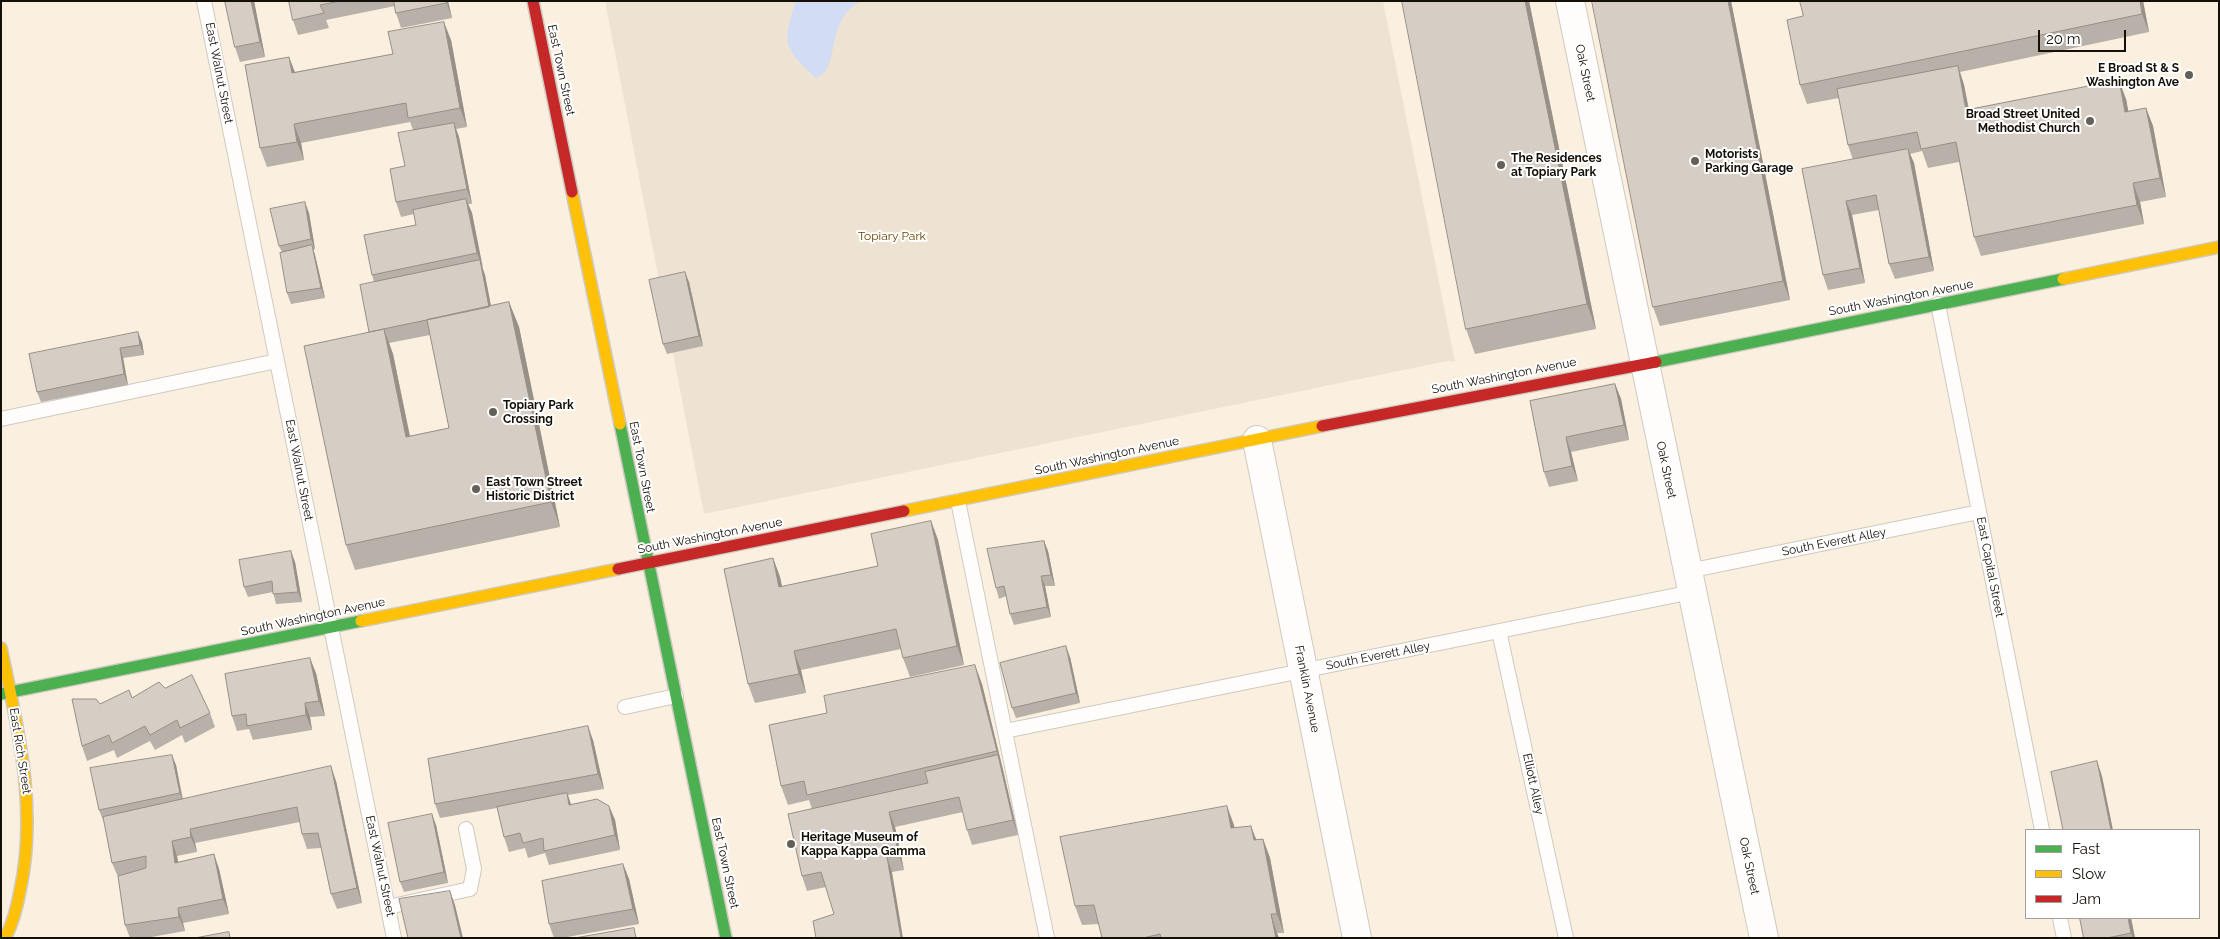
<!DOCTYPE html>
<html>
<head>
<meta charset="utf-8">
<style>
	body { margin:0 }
	#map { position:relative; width:2220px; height:939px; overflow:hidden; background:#f9f4ed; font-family:Raleway,sans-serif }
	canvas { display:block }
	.frame { position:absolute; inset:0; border:2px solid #140f07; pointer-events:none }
	.legend { position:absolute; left:2025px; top:829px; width:175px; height:90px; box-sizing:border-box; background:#fff; border:1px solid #a19f9c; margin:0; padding:6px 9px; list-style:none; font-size:15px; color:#140f07 }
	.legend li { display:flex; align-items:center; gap:10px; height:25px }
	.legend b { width:25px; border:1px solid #a19f9c }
	.scale { position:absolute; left:2038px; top:30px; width:88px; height:22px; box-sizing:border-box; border:2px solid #140f07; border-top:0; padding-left:6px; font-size:15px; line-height:18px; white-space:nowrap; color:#140f07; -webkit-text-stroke:4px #fff; paint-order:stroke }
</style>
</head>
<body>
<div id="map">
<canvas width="2220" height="939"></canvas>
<div class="frame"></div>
<ul class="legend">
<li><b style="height:6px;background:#4caf50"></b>Fast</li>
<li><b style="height:6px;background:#ffc107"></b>Slow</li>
<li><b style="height:6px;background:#c62828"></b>Jam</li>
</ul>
<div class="scale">20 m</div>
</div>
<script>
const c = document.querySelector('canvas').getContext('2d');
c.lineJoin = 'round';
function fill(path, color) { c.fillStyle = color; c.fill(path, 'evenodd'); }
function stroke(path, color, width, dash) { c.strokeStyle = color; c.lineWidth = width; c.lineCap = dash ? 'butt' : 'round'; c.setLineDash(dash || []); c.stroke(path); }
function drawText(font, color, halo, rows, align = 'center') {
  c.font = font + ' Raleway,sans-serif'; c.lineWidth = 4; c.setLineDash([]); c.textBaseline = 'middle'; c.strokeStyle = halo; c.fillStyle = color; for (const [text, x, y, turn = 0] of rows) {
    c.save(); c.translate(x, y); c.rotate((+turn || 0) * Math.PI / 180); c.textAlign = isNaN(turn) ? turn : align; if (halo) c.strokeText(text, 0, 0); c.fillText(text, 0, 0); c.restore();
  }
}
fill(new Path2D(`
	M1,1h2218v937h-2218zM2026,830h173v88h-173z`), '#fbf0df');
fill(new Path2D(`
	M605,1h778l72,361 -8,-1 -743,153z`), '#eee2d2');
fill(new Path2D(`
	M796,1h65c-38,20 -19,68 -45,77 -33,-31 -34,-33 -20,-77z`), '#d2dcf5');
const lane = new Path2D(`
	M204,1l190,937
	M1938,304l104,526
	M1,419l276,-58
	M958,501l89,437
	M1688,571l291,-59
	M1499,631l67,307
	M625,707l51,-11
	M1005,731l687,-139
	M388,907l82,-18 4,-20 -8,-40
	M2060,918l4,20`);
const street = new Path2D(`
	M1570,1l194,937
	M1257,440l100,498`);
const fast = new Path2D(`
	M1656,362l407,-83
	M620,424l106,514
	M1,694l360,-73`);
const slow = new Path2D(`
	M572,192l48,232
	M2063,279l156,-32
	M904,511l418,-85
	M361,621l257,-52
	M1,648c17,80 37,161 19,243 -3,16 -7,33 -15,47`);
const jam = new Path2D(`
	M533,1l39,191
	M1322,426l334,-64
	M618,569l286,-58`);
stroke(lane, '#cec9c1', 16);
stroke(street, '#cec9c1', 30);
stroke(fast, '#cec9c1', 14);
stroke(slow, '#cec9c1', 14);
stroke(jam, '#cec9c1', 14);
stroke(lane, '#fefdfc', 14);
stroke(street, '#fefdfc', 28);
stroke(fast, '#4caf50', 11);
stroke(slow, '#ffc107', 11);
stroke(jam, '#c62828', 11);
fill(new Path2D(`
	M225,1h29l11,56 -25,5 -5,-15z
	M289,1h159l4,17 -51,10 -5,-15 -1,-7 -69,14 3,8 -31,7 -5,-15z
	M1529,1l67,328 -121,25 -9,-25z
	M1731,1l59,299 -130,26 -7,-19z
	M2143,1l6,31 -189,40 4,13 5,24 157,-10 2,12 18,-3 7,18 13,71 -26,5 4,22 -163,32 -7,-19 -15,-75 -31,6 -6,-17 -12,3 4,9 20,108 -39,8 -6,-15 -10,-54 -27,5 13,68 -37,7 -5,-15 30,-115 -5,-15 -9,-47 -32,6 -7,-19 3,-69z
	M451,40l16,87 -11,2 3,8 13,67h-4l4,9 10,55 3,7 6,31 18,-4 10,25 41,200 -205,43 -9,-25 28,-263 -2,-7 44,-50 -2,-11 -13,3 -5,-15 17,-72 -3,-8 -109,21 3,17 -37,7 -7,-19 29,-91 6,15 98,-18zM430,335l19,93 -39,8 -17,-82 -4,-11z
	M309,213l6,36 -2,1 2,5 10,43 -34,6 -4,-11 -5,-41 -3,-6z
	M689,282l14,64 -36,8 -4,-10z
	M142,342l2,13 -21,3 5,27 -87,17 -4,-10 -8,-38z
	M1615,384l6,15 8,41 -58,12 7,29 -29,6 -5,-15 -14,-71z
	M931,521l7,19 26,125 -54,12 -7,-19 -2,-9 -100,21 5,23 -51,10 -7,-19 25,-126 7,19 2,10 96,-21z
	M1044,541l4,10 7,35h-10l6,31 -37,8 -4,-11 -4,-18 -7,3 -3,-11z
	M295,562l7,40 -26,2 -3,-12 -25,5 -4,-10z
	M1070,657l10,46 -64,15 -4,-10z
	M316,673l9,43 -15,1 2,13 -59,10 -4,-11 -12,2 -5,-15z
	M982,684l21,86 15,65 -46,10 -5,-15 -4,-18 -68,15 9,43 -12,2 -58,42 -8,-27 -19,4 -5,-15 10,-67 -3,-9 -21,5 -7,-19z
	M165,688l45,25 5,14 -30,16 -3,-8 -27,15 -5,-9 -33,17 -3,-8 -27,11 -5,-15 18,-42 32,-6z
	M593,740l11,49 -36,6 3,10 38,1 6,14 5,30 -71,15 -4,-12 -17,5 -3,-10 -16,4 -5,-15 -7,-29 -57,10 -5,-14z
	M176,765l7,34 153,-18 26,122 -25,6 -6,-15 -10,-46 -14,1 -5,-15 -2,-12 -105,21 2,9 -20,4 1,6 36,-8 5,15 10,45 -46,9 2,8 -39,7h-16l-5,-13 -7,-48 -6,-14 -8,-43h-1l-4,-10z
	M436,825l12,58 -44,9 -4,-10z
	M1234,825v2l22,12h7l7,19 14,75h-7l2,5h-177l-3,-14 -17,1 -7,-19z
	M623,864l6,15 10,45 -77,14h-8l-5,-14z
	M2080,918h51l4,20h-51z`), '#b8b1a9');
fill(new Path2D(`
	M251,1h3l11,56 -5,-15z
	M446,1h2l4,17z
	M1525,1h4l67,328 -9,-25z
	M1728,1h3l59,299 -7,-19z
	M2140,1h3l6,31 -7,-18z
	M444,22l7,18 16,87 -7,-19z
	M289,57l7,19 -4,-3z
	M1958,66l6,19 8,43 -6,-18z
	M2119,80l7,19 6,31 -7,-18z
	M2146,108l7,18 13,71 -6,-19z
	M454,123l5,14 13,67 -5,-15z
	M294,124l7,19 3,17 -7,-18z
	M1908,149l6,14 20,108 -5,-14z
	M2133,183l7,19 4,22 -7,-19z
	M466,199l6,14 11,55 -6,-15z
	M1846,201l6,14 13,68 -5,-15z
	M305,202l4,11 6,36 -4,-10z
	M312,245l3,10 10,43 -4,-10z
	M480,260l5,15 9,47 -5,-14z
	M685,272l4,10 14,64 -4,-10z
	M509,302l10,25 41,200 -9,-25z
	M384,329l9,25 22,108 -9,-25z
	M138,332l4,10 2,13 -4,-10z
	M120,348l3,10 5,27 -4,-11z
	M1615,384l6,15 8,41 -5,-15z
	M1566,437l5,15 7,29 -6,-15z
	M931,521l7,19 26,125 -7,-19z
	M1044,541l4,10 7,35 -4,-11z
	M291,551l4,11 7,40 -4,-10z
	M773,558l7,19 6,29 -7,-19z
	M1041,576l4,10 6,31 -4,-10z
	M1066,646l4,11 10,46 -4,-10z
	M794,651l7,19 5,23 -7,-19z
	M310,658l6,15 9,43 -6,-15z
	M975,665l7,19 21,86 15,65 -5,-15 -15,-65z
	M305,703l5,14 2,13 -6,-15z
	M588,726l5,14 11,49 -6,-15z
	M172,755l4,10 7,38 -3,-10z
	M2097,761l5,15 11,54h-2z
	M331,766l5,15 26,122 -5,-15z
	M567,793l5,14 -3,-2z
	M609,806l6,14 5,30 -5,-15z
	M1227,806l7,19 4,21 -7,-18z
	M889,812l6,15 9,43 -5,-15z
	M432,814l4,11 12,58 -4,-11z
	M1251,826l7,18 -4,-4z
	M190,829l5,14 2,9 -6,-15z
	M1263,839l7,19 14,75 -7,-19z
	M172,841l5,15 4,22 -6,-15z
	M214,854l5,15 10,45 -6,-15z
	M887,857l5,15 11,66h-2z
	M623,864l6,15 10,45 -6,-15z
	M450,891l5,14 8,33h-2z
	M178,908l5,15 2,8 -6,-14z
	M1271,914l6,19 2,5h-3z
	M2128,918h3l4,20h-2l-2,-5z`), '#969089');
const building = new Path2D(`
	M225,1h26l9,41 -25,5z
	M289,1h51l-20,4 4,8 -31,7z
	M394,1h52v2l-50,10z
	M1402,1h123l62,303 -121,25z
	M1592,1h136l55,280 -130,26z
	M1800,1h340l2,13 -342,71 -13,-65 16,-4z
	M444,22l16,86 -52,10 -2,-15 -112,21 3,18 -37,6 -15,-83 44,-8 3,16 101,-19 -5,-22z
	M1958,66l8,44 153,-30 6,32 21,-4 14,70 -27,5 4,22 -163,32 -18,-95 -35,7 -4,-17 -69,13 -11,-56z
	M454,123l13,66 -71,13 -6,-33 15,-3 -7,-33z
	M1908,149l21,108 -40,7 -13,-69 -30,6 14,67 -37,7 -21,-106z
	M466,199l11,54 -105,22 -8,-40 52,-10 -3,-15z
	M305,202l6,37 -32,7 -9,-37z
	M312,245l9,43 -34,5 -7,-40z
	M480,260l9,47 -120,25 -9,-47z
	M685,272l14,64 -36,8 -14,-64z
	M509,302l42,200 -205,43 -42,-199 80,-17 22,108 43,-9 -22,-108z
	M138,332l2,13 -20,3 4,26 -87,18 -8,-38z
	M1615,384l9,41 -58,12 6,29 -28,6 -14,-71z
	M931,521l26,125 -54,12 -7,-29 -102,22 5,23 -51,10 -24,-115 49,-11 6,29 99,-21 -7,-32z
	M1044,541l7,34 -10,1 6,31 -37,7 -6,-28 -8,2 -9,-39z
	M291,551l7,41 -25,2 -1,-13 -28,6 -5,-27z
	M1066,646l10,47 -64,15 -12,-45z
	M310,658l9,43 -14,2 1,12 -59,11 -1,-12 -14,2 -7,-42z
	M975,665l22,86 -190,44 -3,-14 -23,5 -12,-61 58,-12 -3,-17z
	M192,675l18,38 -30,15 -3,-8 -27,15 -5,-9 -33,17 -3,-8 -27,11 -10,-47h24l4,5 29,-14 3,8 27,-16 6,6z
	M588,726l10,48 -163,30 -7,-45z
	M172,755l8,38 -81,17 -9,-42z
	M998,755l15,65 -46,10 -8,-33 -70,15 10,43 -12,2 14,81h-85l-3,-17 21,-7 -13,-42 -19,4 -14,-62 140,-31 -3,-11z
	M2097,761l14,69h-48l-12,-58z
	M331,766l26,122 -26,6 -13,-61 -16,1 -5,-27 -107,22 1,8 -19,4 3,22 39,-9 9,45 -45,9 1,9 -54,8 -7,-49 28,-8v-12l-34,7 -9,-46z
	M567,793l2,12 28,-6 12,7 6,29 -71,16 -1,-13 -20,5 -3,-10 -16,4 -7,-30z
	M1227,806l4,22 20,-2 3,14 9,-1 14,75h-6l5,24h-115l-1,-4 -17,4h-41l-8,-33 -19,1 -15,-69z
	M432,814l12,58 -44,10 -12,-59z
	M623,864l10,45 -84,15 -7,-43z
	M450,891l11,47h-53l-9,-39z
	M2080,918h48l3,15 -24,5h-23z
	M634,928l2,10h-61z
	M229,932l1,6h-35z`);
fill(building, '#d6cec4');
stroke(building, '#969089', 1);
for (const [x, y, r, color] of [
	[2189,75,5,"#645f58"],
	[2090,121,5,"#645f58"],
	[1695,161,5,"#645f58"],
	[1501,165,5,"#645f58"],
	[493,412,5,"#645f58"],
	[476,489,5,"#645f58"],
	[791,844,5,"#645f58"]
]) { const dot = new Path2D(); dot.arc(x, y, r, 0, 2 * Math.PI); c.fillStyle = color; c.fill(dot); stroke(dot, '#fff', 2); }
drawText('bold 12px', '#140f07', '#fff', [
	["E Broad St & S",2179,68,"right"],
	["Washington Ave",2179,82,"right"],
	["Broad Street United",2080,114,"right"],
	["Methodist Church",2080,128,"right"],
	["Motorists",1705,154],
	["Parking Garage",1705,168],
	["The Residences",1511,158],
	["at Topiary Park",1511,172],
	["Topiary Park",503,405],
	["Crossing",503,419],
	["East Town Street",486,482],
	["Historic District",486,496],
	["Heritage Museum of",801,837],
	["Kappa Kappa Gamma",801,851]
], 'left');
drawText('12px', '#140f07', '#fff', [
	["East Town Street",561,70,78],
	["East Walnut Street",219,73,79],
	["Oak Street",1585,73,78],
	["South Washington Avenue",1901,298,-11],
	["South Washington Avenue",1504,376,-11],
	["South Washington Avenue",1107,456,-12],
	["East Town Street",642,467,79],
	["East Walnut Street",299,470,79],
	["Oak Street",1666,470,78],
	["South Washington Avenue",710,536,-11],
	["South Everett Alley",1834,542,-11],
	["East Capital Street",1990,567,79],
	["South Washington Avenue",313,617,-12],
	["South Everett Alley",1378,656,-11],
	["Franklin Avenue",1307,689,79],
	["East Rich Street",20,751,81],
	["Elliott Alley",1533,784,78],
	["East Town Street",725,863,78],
	["East Walnut Street",380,866,78],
	["Oak Street",1749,866,78]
]);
drawText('12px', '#674400', '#fff', [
	["Topiary Park",892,236]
]);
</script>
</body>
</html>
